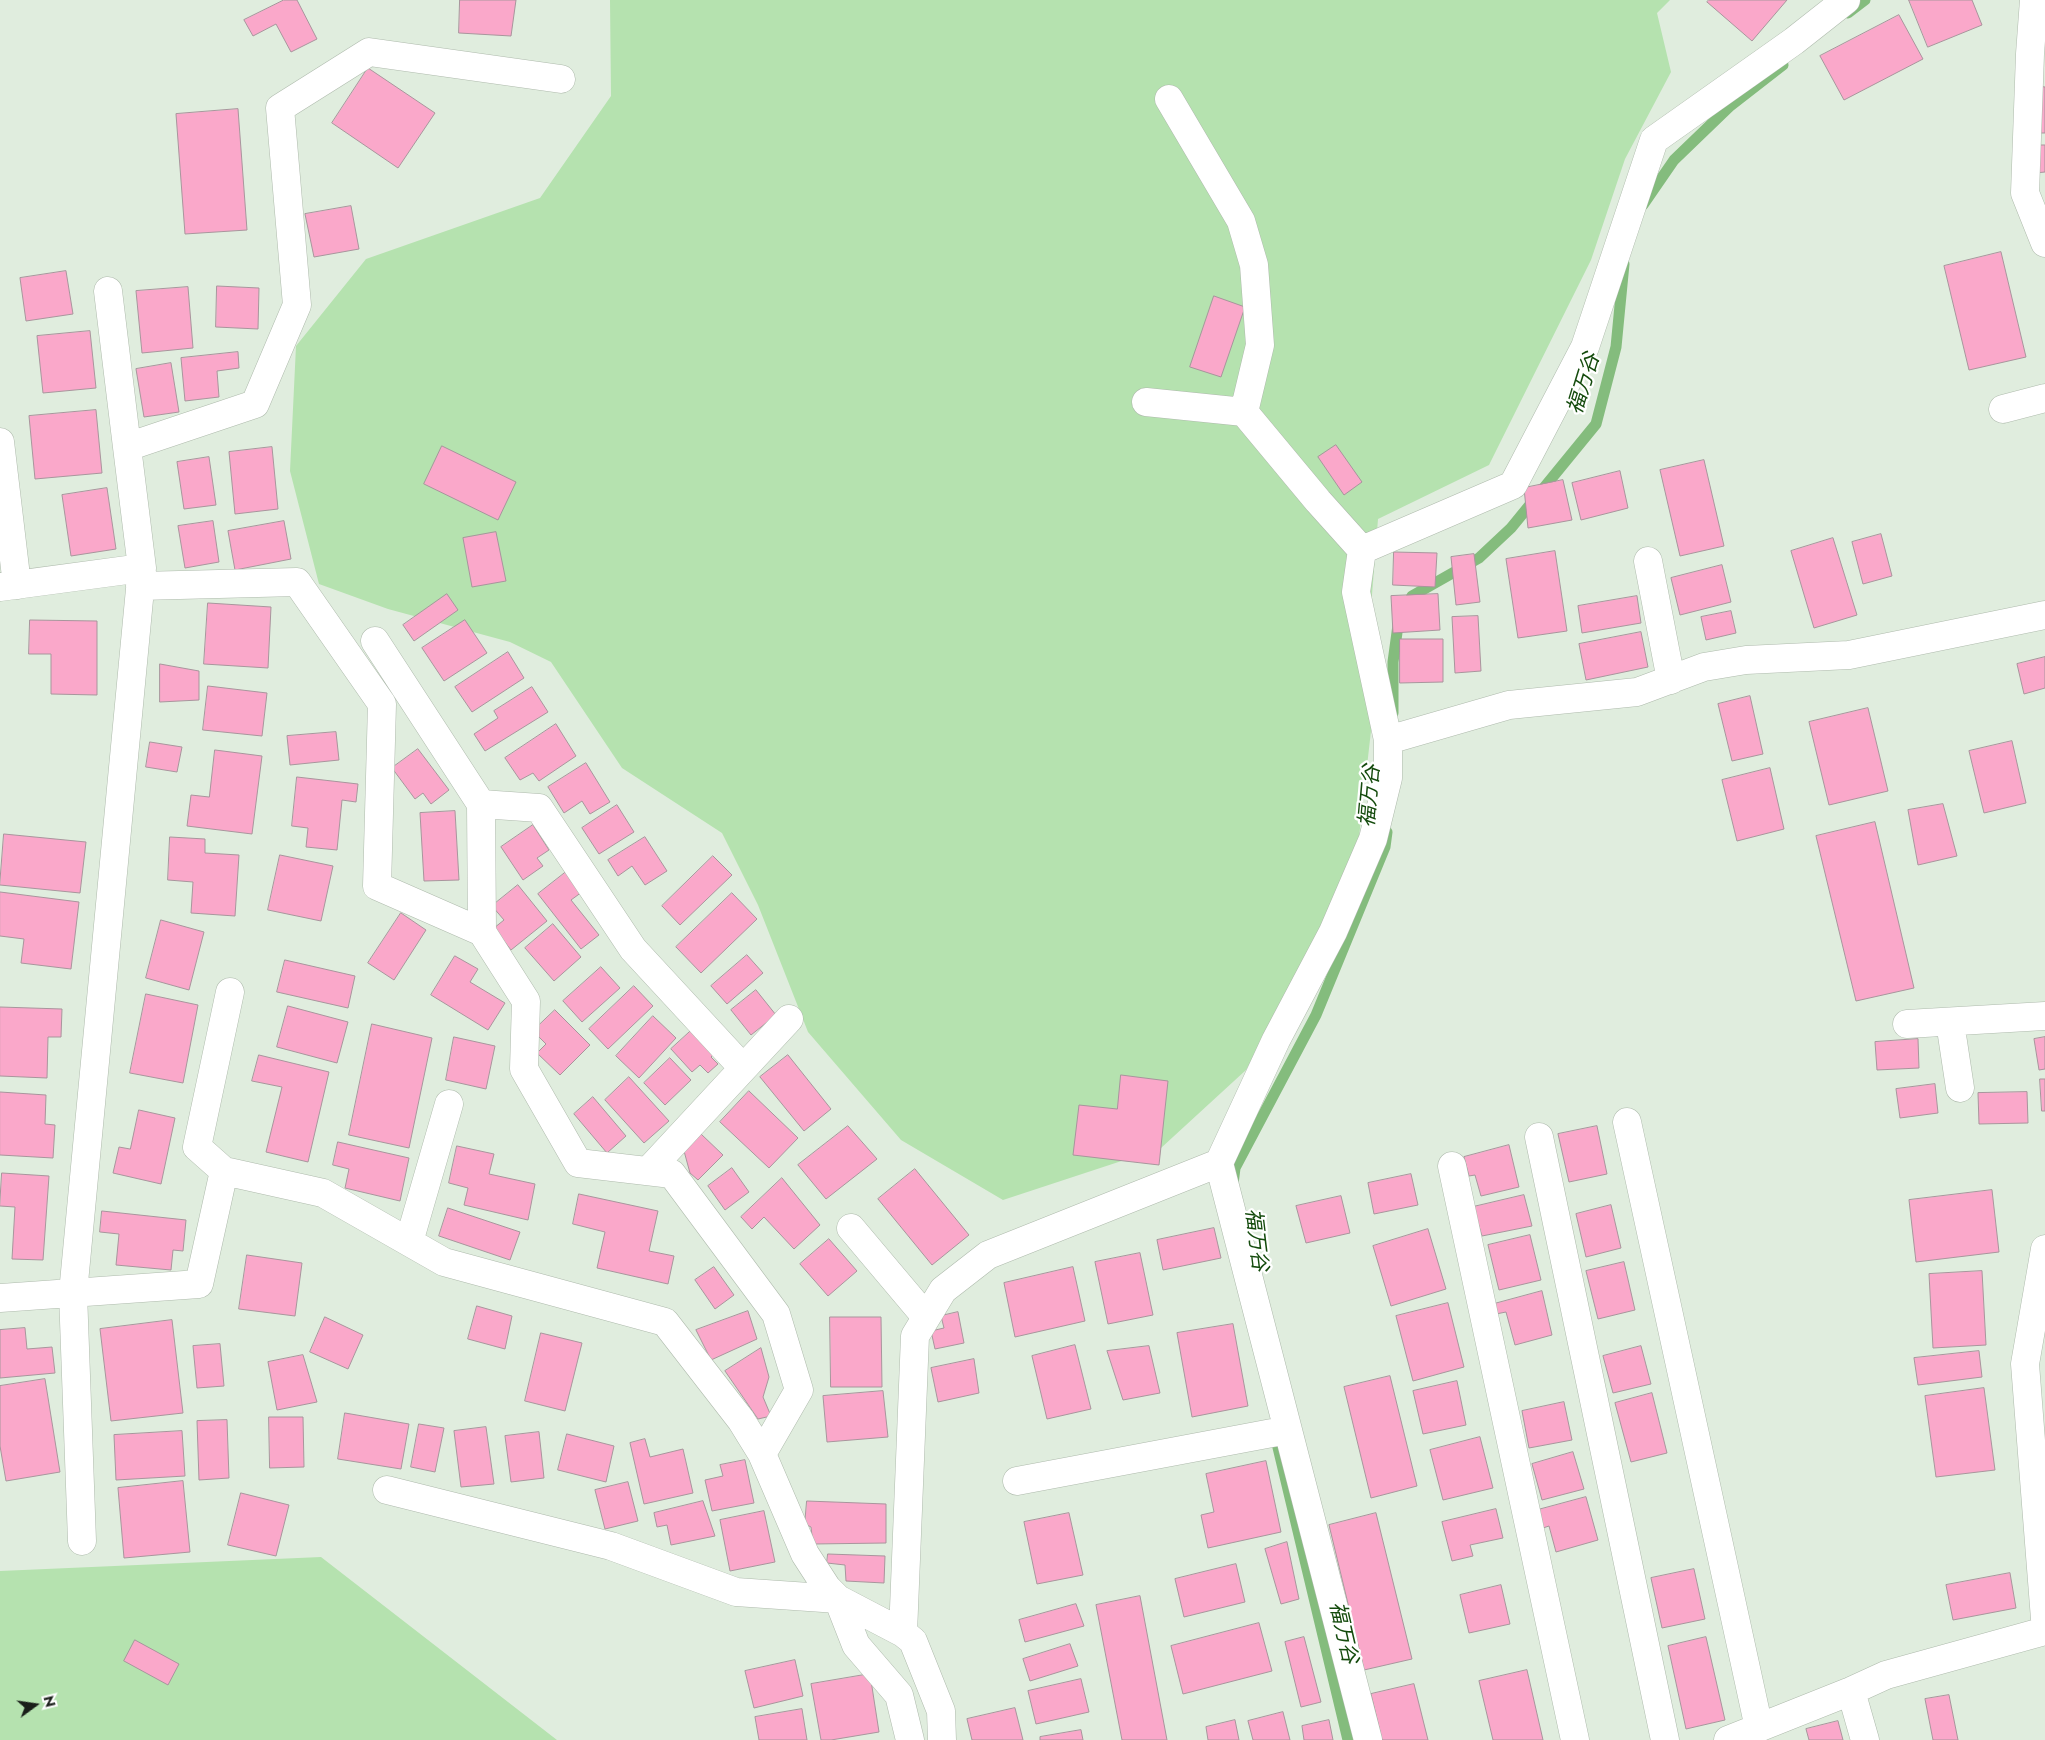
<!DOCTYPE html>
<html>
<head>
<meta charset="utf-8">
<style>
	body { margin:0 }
	#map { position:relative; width:2045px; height:1740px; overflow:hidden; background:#e0edde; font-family:Jost,sans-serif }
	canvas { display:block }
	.north { position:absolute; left:10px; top:1680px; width:50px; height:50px; -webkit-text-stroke:4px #fff; paint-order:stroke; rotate:76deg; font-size:14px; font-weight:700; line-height:20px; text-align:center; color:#1a1f1a }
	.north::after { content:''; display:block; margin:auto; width:18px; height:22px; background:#1a1f1a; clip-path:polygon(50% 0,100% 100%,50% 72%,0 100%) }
</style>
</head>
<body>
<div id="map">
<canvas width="2045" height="1740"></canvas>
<div class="north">N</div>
</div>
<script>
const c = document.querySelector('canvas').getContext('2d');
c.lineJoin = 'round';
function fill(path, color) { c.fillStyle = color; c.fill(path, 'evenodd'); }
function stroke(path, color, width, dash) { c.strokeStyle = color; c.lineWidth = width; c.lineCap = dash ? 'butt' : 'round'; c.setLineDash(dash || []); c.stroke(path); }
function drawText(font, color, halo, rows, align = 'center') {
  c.font = font + ' Jost,"Noto Sans JP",sans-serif'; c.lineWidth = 4.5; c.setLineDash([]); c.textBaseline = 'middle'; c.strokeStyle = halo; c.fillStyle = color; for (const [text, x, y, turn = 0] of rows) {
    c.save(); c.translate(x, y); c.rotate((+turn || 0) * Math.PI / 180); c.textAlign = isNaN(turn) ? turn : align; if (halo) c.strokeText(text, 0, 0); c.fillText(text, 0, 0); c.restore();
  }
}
fill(new Path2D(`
	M610,0h1060l-13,13 14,59 -46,87 -34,101 -102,205 -111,54 -10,126 4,77 -13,115 -48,120 -65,113 -85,78 -158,52 -102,-60 -93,-108 -50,-127 -36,-72 -100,-65 -71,-106 -41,-20 -122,-33 -69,-25 -29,-113 6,-125 70,-87 174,-61 71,-102z
	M321,1557l236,183h-557v-169z`), '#b5e2af');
stroke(new Path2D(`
	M1848,13l17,-13
	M1643,205l31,-45 55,-53 54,-42
	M1393,713v-51l5,-37 14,-29 67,-38 32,-30 85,-104 20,-77 8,-83
	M1233,1184l2,-16 81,-153 69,-168 2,-15
	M1275,1435l73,305`), '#84bc7d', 11);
const building = new Path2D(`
	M284,0h13l20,39 -26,13 -15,-28 -23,12 -9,-16z
	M460,0h56l-5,36 -52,-3z
	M1709,0h78l-35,41 -45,-39z
	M1909,0h63l10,25 -54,22z
	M1899,15l24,44 -79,41 -24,-44z
	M368,68l67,45 -37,55 -66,-45z
	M2038,86l7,1v46h-10z
	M238,109l9,121 -62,4 -9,-120z
	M2034,145h11v27l-10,1z
	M351,206l8,43 -45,8 -9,-43z
	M2001,252l25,105 -57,13 -25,-104z
	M66,271l7,43 -47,7 -6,-43z
	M217,286l42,2 -1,41 -42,-2z
	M188,287l5,61 -51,5 -6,-62z
	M1214,296l31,11 -24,70 -31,-10z
	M90,331l6,57 -53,5 -6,-57z
	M238,352l1,16 -22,3 2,26 -34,4 -4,-43z
	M171,363l8,49 -35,5 -8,-48z
	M96,410l6,63 -67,6 -6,-63z
	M1336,445l26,37 -18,13 -26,-38z
	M442,446l74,36 -18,38 -74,-36z
	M272,447l6,62 -43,5 -6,-62z
	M209,457l7,48 -32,4 -7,-47z
	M1704,460l20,86 -44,10 -20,-86z
	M1620,471l8,37 -47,12 -9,-37z
	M1563,480l9,40 -44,8 -4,-40z
	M107,488l9,61 -45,7 -9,-61z
	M213,521l6,41 -34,6 -7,-42z
	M284,521l7,38 -56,11 -7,-39z
	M496,532l10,49 -34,6 -9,-49z
	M1881,534l11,42 -29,8 -11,-42z
	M1833,538l24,77 -43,13 -23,-77z
	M1555,551l12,80 -49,7 -12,-79z
	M1394,552l43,1 -2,34 -42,-2z
	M1474,554l6,48 -24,3 -5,-48z
	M1722,565l9,37 -51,13 -9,-37z
	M447,594l11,16 -44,31 -11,-16z
	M1438,594l2,36 -47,3 -2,-37z
	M1637,596l4,27 -59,10 -4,-27z
	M208,603l63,4 -3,61 -64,-4z
	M1731,611l5,22 -30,7 -5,-23z
	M1478,616l3,55 -26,2 -3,-56z
	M30,620l67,1v74l-46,-1v-40h-22z
	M465,620l22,33 -43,28 -22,-33z
	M1641,632l7,35 -62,13 -7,-36z
	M1400,639h43v43l-43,1z
	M508,652l16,26 -52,34 -17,-25z
	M2045,657v31l-21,6 -7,-30z
	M160,664l39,7v29l-39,2z
	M208,686l59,7 -5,43 -59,-6z
	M532,687l16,25 -63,39 -11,-17 24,-16 -4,-7z
	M1750,696l13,58 -31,7 -14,-57z
	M1868,708l20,83 -59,14 -20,-83z
	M556,724l20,32 -37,25 -6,-8 -13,7 -15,-22z
	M336,732l3,28 -49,5 -3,-29z
	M2012,741l14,62 -42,10 -15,-62z
	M150,742l32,5 -5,25 -31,-5z
	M418,749l31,41 -18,14 -8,-11 -8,6 -23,-31z
	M215,750l47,6 -10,78 -65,-8 4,-31 18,2z
	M586,763l24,39 -20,12 -8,-13 -18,12 -16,-26z
	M1770,768l14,61 -47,12 -15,-61z
	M297,777l61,7 -2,18 -14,-2 -5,50 -31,-3 2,-19 -16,-2z
	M1943,804l14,52 -39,9 -10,-55z
	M617,805l17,27 -35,22 -17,-26z
	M455,811l4,69 -35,1 -4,-68z
	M1875,822l39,166 -58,13 -40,-165z
	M533,825l16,25 -12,8 6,8 -20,14 -22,-33z
	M4,834l82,8 -6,51 -80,-8z
	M170,837l35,2v14l34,2 -4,61 -44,-3 2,-31 -25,-2z
	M645,837l22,34 -22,14 -13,-19 -14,10 -10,-16z
	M280,855l53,11 -12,55 -53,-11z
	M713,856l19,19 -52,50 -18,-19z
	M566,872l16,20 -11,8 28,35 -18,14 -43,-55z
	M518,885l29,36 -36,29 -17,-22 10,-8 -12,-14z
	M0,892l79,10 -8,67 -50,-6 3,-24 -24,-3z
	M732,893l25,26 -56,54 -25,-26z
	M401,913l25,17 -32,50 -26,-17z
	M161,920l43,12 -15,58 -43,-12z
	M553,924l28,33 -27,24 -29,-33z
	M747,955l16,18 -36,31 -16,-18z
	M455,956l23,13 -8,13 35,21 -17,27 -57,-35z
	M285,960l70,16 -7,32 -71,-16z
	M601,967l19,21 -38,34 -19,-21z
	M634,986l19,20 -45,43 -19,-20z
	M756,990l20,25 -25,20 -20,-25z
	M146,994l52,11 -15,78 -53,-10z
	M288,1006l60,16 -11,41 -60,-16z
	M0,1007l62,2 -1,28h-13l-1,41 -47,-2z
	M555,1010l35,35 -30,30 -23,-22 9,-9 -13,-13z
	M653,1016l23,22 -37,40 -23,-22z
	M372,1024l60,14 -23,110 -60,-13z
	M694,1028l22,24 -5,5 7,7 -10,9 -8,-8 -8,7 -21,-23z
	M454,1037l41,9 -9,43 -40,-9z
	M2045,1037v32l-6,1 -5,-31z
	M1918,1039l1,29 -42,2 -2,-28z
	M259,1055l70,17 -21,90 -42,-10 16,-65 -30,-6z
	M788,1055l43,54 -27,22 -44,-54z
	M670,1058l21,22 -26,25 -21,-22z
	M1121,1075l47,6 -9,84 -86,-10 6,-50 38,4z
	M629,1077l40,44 -25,22 -39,-43z
	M2040,1079h5v32h-3z
	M1935,1084l3,29 -38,5 -4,-29z
	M749,1091l49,47 -29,30 -49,-46z
	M0,1092l46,3 -1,29 10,1 -2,33 -53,-3z
	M2027,1092l1,31 -49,1 -1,-31z
	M593,1097l33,39 -19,17 -33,-39z
	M139,1110l36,8 -14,66 -48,-11 6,-26 11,2z
	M848,1126l29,33 -51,40 -28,-34z
	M1597,1126l10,48 -38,8 -11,-48z
	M701,1134l22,21 -25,25 -8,-7 -6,-22z
	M338,1142l71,16 -9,43 -55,-13 4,-19 -16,-4z
	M1509,1145l10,42 -38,9 -6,-21 -6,1 -5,-19z
	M457,1146l37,8 -5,20 46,10 -7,36 -64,-15 4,-17 -19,-5z
	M732,1168l17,24 -24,18 -17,-24z
	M915,1169l54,66 -37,30 -54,-66z
	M2,1173l47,3 -6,84 -31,-1 3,-52 -15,-1z
	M1411,1174l7,31 -44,9 -6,-31z
	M782,1178l38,47 -26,24 -30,-32 -12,12 -11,-12z
	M1992,1190l7,62 -83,10 -7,-62z
	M579,1194l79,17 -9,40 25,5 -6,28 -71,-16 8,-36 -32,-8z
	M1524,1195l8,31 -50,10 -9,-29z
	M1341,1196l9,37 -44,10 -10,-37z
	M1611,1205l10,43 -35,9 -10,-43z
	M448,1208l72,24 -10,28 -71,-24z
	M102,1211l84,9 -3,31 -10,-1 -2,20 -55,-5 3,-31 -19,-2z
	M1214,1228l7,30 -58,12 -6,-30z
	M1428,1229l18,60 -55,17 -18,-60z
	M1530,1235l11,45 -42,10 -11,-45z
	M829,1239l28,32 -29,25 -28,-32z
	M1140,1253l13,62 -45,9 -13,-62z
	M247,1255l55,8 -7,53 -56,-7z
	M1624,1262l11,48 -37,9 -12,-48z
	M714,1267l20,28 -19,14 -20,-29z
	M1073,1267l12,54 -70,16 -11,-54z
	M1982,1271l4,74 -53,3 -4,-74z
	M1542,1291l10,44 -37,10 -9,-33 -10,2 -2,-10z
	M1448,1303l16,64 -51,14 -17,-65z
	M477,1306l35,10 -7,33 -37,-10z
	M748,1311l9,28 -46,21 -15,-30z
	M958,1312l6,31 -29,6 -4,-18 13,-3 -3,-12z
	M325,1317l38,18 -15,34 -38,-17z
	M830,1317h51l1,70h-51z
	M172,1320l11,93 -72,8 -11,-92z
	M1233,1324l15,82 -56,11 -15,-84z
	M25,1328l2,21 25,-2 3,26 -55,5v-48z
	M541,1333l41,10 -17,68 -40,-10z
	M220,1344l4,42 -27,2 -4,-42z
	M1075,1345l16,64 -44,10 -15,-63z
	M1149,1346l11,47 -37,7 -16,-49z
	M1641,1346l10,38 -38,9 -10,-37z
	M761,1348l8,29 -6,20 8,19 -13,3 -33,-48z
	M1979,1351l3,26 -64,8 -4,-27z
	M303,1355l14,47 -40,8 -9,-48z
	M974,1359l5,34 -41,9 -7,-34z
	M1390,1376l27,110 -46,12 -27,-111z
	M45,1379l15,93 -54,9 -6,-35v-60z
	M1457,1381l9,44 -43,9 -10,-43z
	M1984,1388l11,82 -59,7 -11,-81z
	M883,1391l5,46 -61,5 -4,-46z
	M1652,1393l15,60 -36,9 -16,-59z
	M1564,1402l8,38 -43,8 -7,-37z
	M345,1413l64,11 -8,45 -63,-10z
	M269,1417h34l1,50 -34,1z
	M227,1420l2,58 -30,2 -2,-59z
	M419,1424l25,4 -9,44 -24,-5z
	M486,1427l8,57 -33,3 -7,-56z
	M182,1431l3,45 -69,4 -2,-45z
	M539,1432l5,46 -33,4 -6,-46z
	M567,1434l47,12 -8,36 -48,-12z
	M1480,1437l13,51 -50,12 -13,-50z
	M645,1439l5,18 33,-8 10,44 -49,11 -14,-61z
	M1573,1452l11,37 -42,11 -10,-36z
	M745,1460l9,43 -42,8 -7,-31 18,-4 -3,-11z
	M1266,1461l15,71 -73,16 -7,-33 13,-3 -8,-38z
	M183,1481l7,71 -66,6 -6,-70z
	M628,1482l10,39 -33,8 -10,-39z
	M241,1493l48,12 -13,51 -48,-11z
	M1586,1497l12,43 -42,12 -7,-26 -9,3 -6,-18z
	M703,1501l12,35 -44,9 -4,-20 -10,2 -3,-14z
	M807,1501l79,3v39l-73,1 -2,-17 -6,-3z
	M1496,1509l7,29 -33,7 3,11 -21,5 -10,-39z
	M764,1511l11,51 -45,9 -10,-51z
	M1069,1513l14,62 -46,9 -13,-62z
	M1376,1513l36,146 -48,11 -35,-145z
	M1287,1542l12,57 -18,5 -16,-55z
	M828,1554l57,2 -1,27 -38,-2 -1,-16 -18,-2z
	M1236,1564l9,38 -61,15 -9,-38z
	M1694,1569l11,50 -43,9 -11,-50z
	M2010,1573l6,35 -63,12 -7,-35z
	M1501,1585l9,39 -41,9 -9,-38z
	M1140,1596l27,144h-45l-26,-135z
	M1076,1604l8,22 -59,16 -6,-22z
	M1259,1623l13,48 -89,23 -12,-48z
	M1304,1637l17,65 -20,5 -16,-65z
	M1706,1637l19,83 -39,9 -18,-83z
	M135,1640l44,24 -11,21 -44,-24z
	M1070,1644l8,22 -48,15 -7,-22z
	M795,1660l8,36 -49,12 -9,-37z
	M1527,1670l16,70h-50l-14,-59z
	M870,1674l9,58 -48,8h-10l-10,-56z
	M1081,1679l8,33 -53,12 -8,-33z
	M1414,1684l14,56h-46l-11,-46z
	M1949,1695l9,45h-25l-8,-41z
	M1015,1708l8,32h-51l-5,-21z
	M802,1709l5,31h-48l-4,-23z
	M1283,1712l7,28h-37l-5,-19z
	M1235,1720l4,20h-31l-2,-13z
	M1329,1720l4,20h-29l-2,-14z
	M1838,1721l5,19h-34l-3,-11z
	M1081,1730l2,10h-43v-3z`);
fill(building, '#faa8ca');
stroke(building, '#a8959c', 1);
const street = new Path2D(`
	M2034,0l-4,54 -5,139 20,50
	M1169,99l72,122 13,44 6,80 -16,67 74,89 44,49
	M108,291l19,156
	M1146,402l98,10
	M2003,409l42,-11
	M0,442l17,143
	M1362,550l-6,42 32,148v38l-15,61 -40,93 -57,108 -57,123 149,577
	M1362,550l151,-65 72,-138 69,-207 140,-99 52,-41
	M1648,561l23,119
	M142,568l-15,-121 128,-43 42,-99 -17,-197 89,-56 192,27
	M140,586l157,-4 85,122 -5,182 105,46 44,69 -2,68 54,94 94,11 104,140 23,76 -37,64
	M0,587l142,-19 -69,725 9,248
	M375,641l106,163 58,4 94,141 110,119
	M1388,740l121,-35 128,-13 67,-25 42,-7 103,-5 196,-40
	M481,804l1,128
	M1950,1022l10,66
	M1907,1024l138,-8
	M1627,1122l132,606
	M1539,1137l126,603
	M1452,1166l123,574
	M224,1171l-27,-24 33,-155
	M648,1171l141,-152
	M851,1228l75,89
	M409,1242l40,-138
	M2045,1249l-20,115 20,255
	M0,1298l199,-14 25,-113 99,22 121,69 221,60 76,98 21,34 43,100 22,34 11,11 65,34 10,8 28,70 1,29
	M1017,1481l271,-51
	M387,1490l224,56 125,46 102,7 18,46 43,50 11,45
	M903,1633l12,-297 28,-46 45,-35 231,-92
	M1851,1691l14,49
	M1728,1740l123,-49 35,-16 159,-44`);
stroke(street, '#aebaac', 29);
stroke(street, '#fff', 28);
drawText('italic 21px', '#144b0d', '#fff', [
	["福万谷",1585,384,-73],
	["福万谷",1371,796,-85],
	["福万谷",1255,1240,83],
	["福万谷",1342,1633,77]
]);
</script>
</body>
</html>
